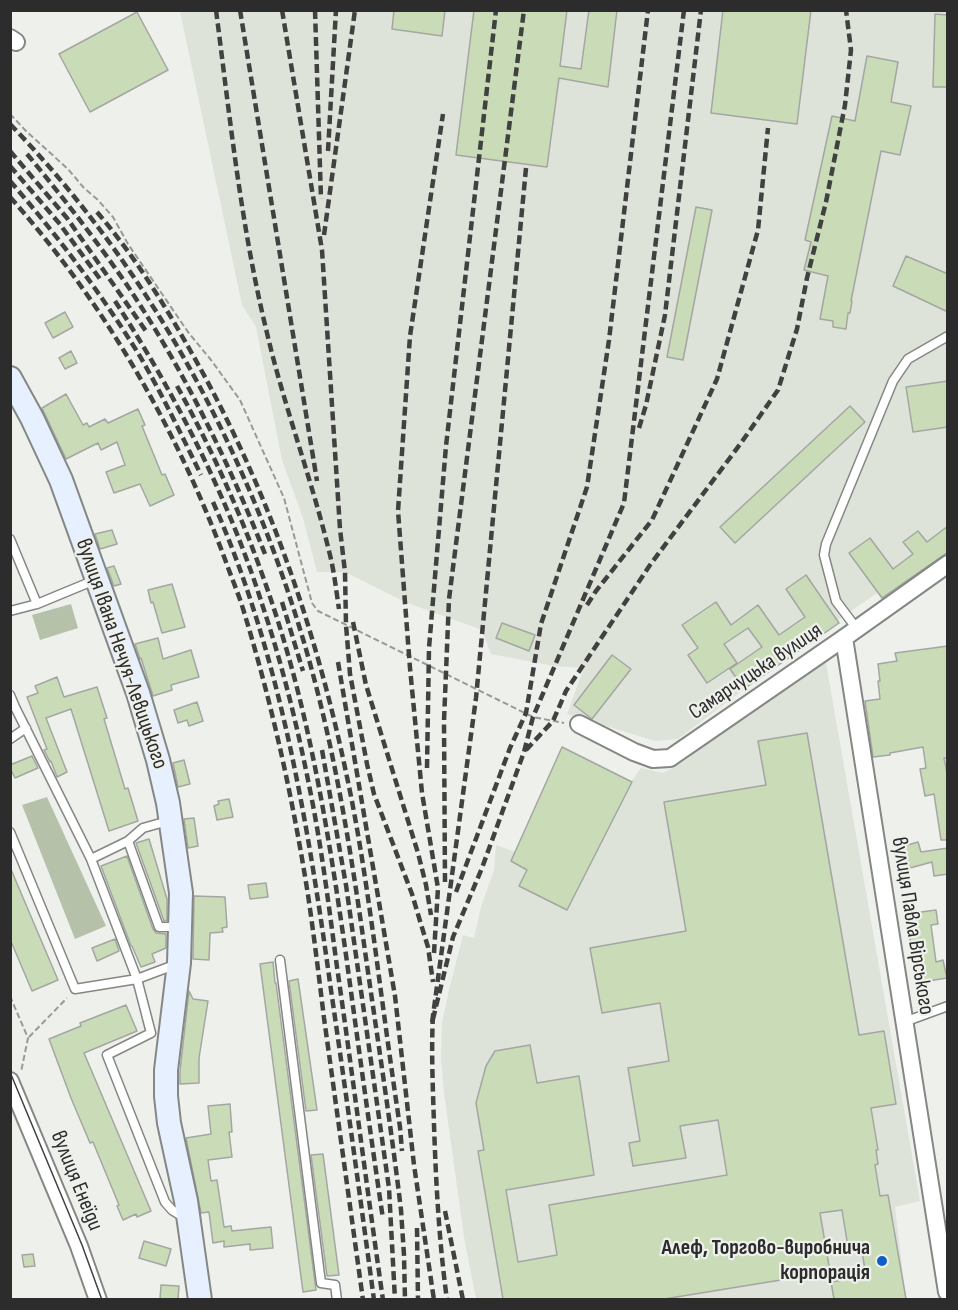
<!DOCTYPE html>
<html>
<head>
<meta charset="utf-8">
<style>
	body { margin:0 }
	#map { position:relative; width:958px; height:1310px; overflow:hidden; background:#eef0ec; font-family:"Sofia Sans Condensed",sans-serif }
	canvas { display:block }
	.frame { position:absolute; inset:0; border:12px solid #2b2c2b; pointer-events:none }
</style>
</head>
<body>
<div id="map">
<canvas width="958" height="1310"></canvas>
<div class="frame"></div>
</div>
<script>
const c = document.querySelector('canvas').getContext('2d');
c.lineJoin = 'round';
function fill(path, color) { c.fillStyle = color; c.fill(path, 'evenodd'); }
function stroke(path, color, width, dash) { c.strokeStyle = color; c.lineWidth = width; c.lineCap = dash ? 'butt' : 'round'; c.setLineDash(dash || []); c.stroke(path); }
function drawText(font, color, halo, rows, align = 'center') {
  c.font = font + ' "Sofia Sans Condensed",sans-serif'; c.lineWidth = 4.5; c.setLineDash([]); c.textBaseline = 'middle'; c.strokeStyle = halo; c.fillStyle = color; for (const [text, x, y, turn = 0] of rows) {
    c.save(); c.translate(x, y); c.rotate((+turn || 0) * Math.PI / 180); c.textAlign = isNaN(turn) ? turn : align; if (halo) c.strokeText(text, 0, 0); c.fillText(text, 0, 0); c.restore();
  }
}
fill(new Path2D(`
	M180,11h767v534l-131,90 -138,104 -23,2 -88,-27 17,-46 -30,-2 -63,-12 -9,-24 -77,-28 -60,-30h-28l-14,-54 -21,-58 -26,-133 -14,-22z
	M816,660l10,3 94,538 -25,6 11,92h-430l-12,-62 -20,-144 -3,-35 1,-35 7,-33 14,-55 11,3 7,-31 13,-37 2,-25 19,7 116,-70 10,-14 22,5 20,-11z`), '#dee3d9');
fill(new Path2D(`
	M71,604l7,24 -38,12 -8,-25z
	M47,797l59,129 -31,13 -53,-134z`), '#b5c1a8');
const building = new Path2D(`
	M394,10h51l-3,26 -50,-7z
	M474,10h93l-7,56 21,3 8,-59h28l-9,77 -49,-9 -12,89 -91,-12z
	M723,10h88l-14,114 -86,-11z
	M137,12l31,58 -78,42 -31,-58z
	M935,14l13,1v72h-15z
	M867,56l31,6 -7,40 20,4 -11,49 -19,-4 -30,150h1l-2,12h-2l-2,16 -13,-2v-6l-13,-2 8,-43 -24,-6 7,-28 -6,-2 27,-124 23,5z
	M696,207l16,3 -29,150 -16,-3z
	M906,256l42,18v38l-55,-26z
	M65,312l8,15 -20,11 -8,-15z
	M71,351l6,12 -12,6 -6,-11z
	M948,381v46l-35,5 -7,-45z
	M66,394l17,31 4,-2 2,4 16,-8 3,4 30,-14 7,16 -3,1 20,49 3,-1 9,21 -24,11 -10,-22 -26,9 -8,-21 19,-7 -8,-23 -16,8 -3,-7 -32,16 -24,-51z
	M850,406l15,16 -130,121 -15,-16z
	M948,526v26l-66,46 -33,-45 21,-15 23,31 20,-15 -10,-12 15,-11 9,11z
	M112,530l5,14 -17,5 -5,-15z
	M114,566l7,18 -7,2 -7,-18z
	M806,575l33,48 -95,66 -14,-20 32,-22 -14,-19 -24,16 13,19 -30,20 -19,-28 10,-7 -16,-23 34,-23 15,23 27,-20 21,30 26,-18 -19,-28z
	M172,584l13,43 -23,6 -9,-31 -2,1 -3,-13z
	M502,623l33,12 -6,16 -33,-13z
	M158,638l5,21 28,-9 8,27 -28,8 1,5 -19,6 -12,-38 -1,1 -5,-15z
	M948,646v112h-4l4,20v62h-7l-7,-46 -9,2 -5,-27 6,-1 -3,-21 -33,6v2l-17,2 -8,-56 15,-2 -2,-18h2l-2,-17 19,-3 -2,-8z
	M612,655l19,14 -39,50 -18,-14z
	M57,677l7,20 33,-10 10,31 -3,1 21,70 3,-1 10,33 -29,10 -38,-122 -25,9 21,54 -10,5 -6,-16 -1,1 -6,-12 3,-1 -20,-52 11,-4 -3,-7z
	M197,702l6,19 -14,5 -2,-6 -9,3 -4,-13z
	M807,733l52,302 25,-4 12,73 -25,4 7,42h-2l2,14 -3,1 5,31 8,-1 18,104h-72l-3,-17 35,-6 -5,-31 -13,2 -6,-37 -22,3 10,59 -166,27h-161l-25,-148 6,-1 -8,-47 10,-37 9,-15 35,-6 7,38 42,-7 15,99 -88,15 12,72 39,-7 -8,-50 178,-30 -9,-55 -38,6 6,32 -53,8 -4,-23 11,-2 -12,-73 41,-7 -9,-58 -58,10 -12,-65 96,-17 -22,-129 102,-17 -8,-44z
	M562,747l70,35 -65,128 -48,-24 8,-16 -16,-9z
	M32,756l6,12 -23,10 -5,-10v-3z
	M184,760l6,24 -12,3 -5,-24z
	M229,799l4,18 -16,3 -3,-14 5,-2 -1,-3z
	M194,818l4,28 -10,2 -4,-29z
	M149,839l18,60v21l-3,1 -28,-78z
	M918,842l3,10 27,-4v26l-14,2 -2,-14 -22,6 -6,-22z
	M127,856l26,73 3,4 10,1v14l-14,6 3,8 -14,5 -9,-21h-1l-30,-80z
	M10,867l48,113 -26,11 -22,-52z
	M266,883l2,14 -18,2 -2,-14z
	M194,896l31,1 2,30 -5,1 1,4 -13,1 -1,27 -16,-1z
	M936,910l2,14 -7,1 5,37 7,-2 4,18 -25,4 -5,-24 -4,1 -7,-45z
	M115,939l4,12 -22,10 -5,-13z
	M273,962l2,21h1l40,307 -13,2 -43,-328z
	M298,979l19,131 -11,1 -17,-130z
	M189,991l4,8 15,2 -9,57v25l-19,1v-13z
	M126,1005l11,26 -53,22 67,158 -14,6 -1,-3 -13,6 -6,-14 2,-1 -26,-63 -3,1 -19,-45 -22,-59 32,-13 -1,-3z
	M230,1104l2,28h-3l3,25 -24,3 3,21 6,-1 7,47 7,-1 1,5 39,-4 2,21 -23,2v-6l-26,3v-6l-11,2 -4,-31 -8,1 -15,-75 25,-4 -3,-28z
	M323,1154l16,121 -12,1 -16,-121z
	M144,1241l27,8 -5,17 -27,-8z
	M33,1254l2,12 -11,1 -2,-12z
	M161,1285l18,1 -1,13h-18z`);
fill(building, '#cadcb7');
stroke(building, '#a4a6a3', 1.5);
const lane = new Path2D(`
	M10,539l27,65 -27,7
	M37,604l58,-24
	M857,629l-21,-28 -12,-46 2,-11 67,-163 15,-22 40,-23
	M10,695l5,12 -5,-1
	M15,707l76,152 37,-18 15,-13 25,-7
	M10,739l16,-11
	M10,832l65,157 62,-10 40,-15
	M128,841l31,86h20
	M91,859l46,120 14,54 -44,22 58,147 7,8 13,8
	M280,960l41,323 14,2 2,15
	M904,1022l44,-16`);
const street = new Path2D(`
	M10,38l6,4
	M844,638l103,654
	M579,724l55,28 19,7 17,-1 174,-120 104,-74
	M10,1081l69,165 19,54`);
const secondary = new Path2D(`
	M10,378l22,40 29,62 77,213 20,67 10,43 13,90 -2,70 -13,107v26l3,27 17,78 14,99`);
stroke(lane, '#858784', 11);
stroke(street, '#858784', 20);
stroke(secondary, '#858784', 26);
stroke(new Path2D(`
	M10,114l17,18 41,37 16,19 14,12 15,17 15,27 60,88 23,28 29,40 44,98 28,105 6,8 215,106 31,6
	M10,996l18,42 -7,34
	M29,1037l38,-39`), '#999a98', 2, [6, 3]);
stroke(lane, '#fff', 8);
stroke(street, '#fff', 16);
stroke(secondary, '#e6f0fe', 22);
stroke(new Path2D(`
	M10,1072l72,173 20,55`), '#404140', 1.5);
stroke(new Path2D(`
	M216,10c14,108 25,217 51,323 17,73 44,144 62,218 5,19 7,38 10,58
	M240,10l77,471
	M282,10l40,240 18,279 5,43 1,53 4,49 17,90 7,30 38,100 8,27 8,26 5,35
	M315,10l6,189
	M10,124c139,144 236,324 293,515 31,104 48,212 63,319 12,84 25,168 35,252l3,45 1,45
	M10,151l57,67 81,116
	M328,151l8,-141
	M27,154c35,42 69,86 100,131 56,84 101,175 138,269
	M10,166l49,57 41,56
	M526,168l-50,530 -44,325 21,-86 29,-69 42,-116 9,-35 91,-214 60,-493
	M10,181c47,54 90,111 128,172 23,39 43,81 63,122
	M10,197c95,107 167,232 216,365 6,17 13,33 18,50 28,92 49,187 64,283 6,41 11,82 16,123 13,94 26,188 39,282
	M97,212c36,42 66,90 93,138 76,133 126,278 157,427 12,56 20,113 28,170 8,60 16,120 25,180l2,24
	M324,235l31,-225
	M115,301c62,96 114,198 148,306 20,60 35,122 47,183 12,59 19,118 27,177 16,111 30,222 46,333
	M177,386c52,94 92,194 119,298 23,89 37,180 50,271 12,88 24,176 37,264
	M639,428l7,-23 19,-90 36,-305
	M213,502c68,154 95,322 118,488 15,103 29,206 43,310
	M282,602l21,69
	M587,605l9,-14 56,-71 65,-141 41,-149 10,-102
	M353,622l13,63 52,168 8,32 5,30
	M338,662l57,334 19,169 20,135
	M322,750l24,135 43,303 6,112
	M526,750l27,-29 13,-30 84,-126 91,-122 37,-53 19,-61 10,-51 19,-76 19,-97 6,-55 -5,-40
	M427,768l2,-120 17,-202 50,-436
	M445,882l-1,-161 5,-122 75,-589
	M456,892l54,-144 16,-35 15,-89 46,-137 22,-147 39,-330
	M434,953l4,-65 -16,-95 -12,-125 -12,-157 12,-175 33,-222
	M433,1015c-2,37 0,74 1,110 2,59 5,116 13,175
	M445,1211l18,89
	M417,1228l1,72`), '#404140', 4.5, [9, 4.5]);
for (const [x, y, r, color] of [
	[882,1261,6,"#0e5ec8"]
]) { const dot = new Path2D(); dot.arc(x, y, r, 0, 2 * Math.PI); c.fillStyle = color; c.fill(dot); stroke(dot, '#eef0ec', 2); }
drawText('22px', '#2b2c2b', '#eef0ec', [
	["вулиця Івана Нечуя-Левицького",121,654,71],
	["Самарчуцька вулиця",756,672,-34],
	["вулиця Павла Вірського",912,926,81],
	["вулиця Енеїди",76,1181,68]
]);
drawText('bold 22px', '#2b2c2b', '#eef0ec', [
	["Алеф, Торгово-виробнича",870,1248],
	["корпорація",870,1273]
], 'right');
</script>
</body>
</html>
